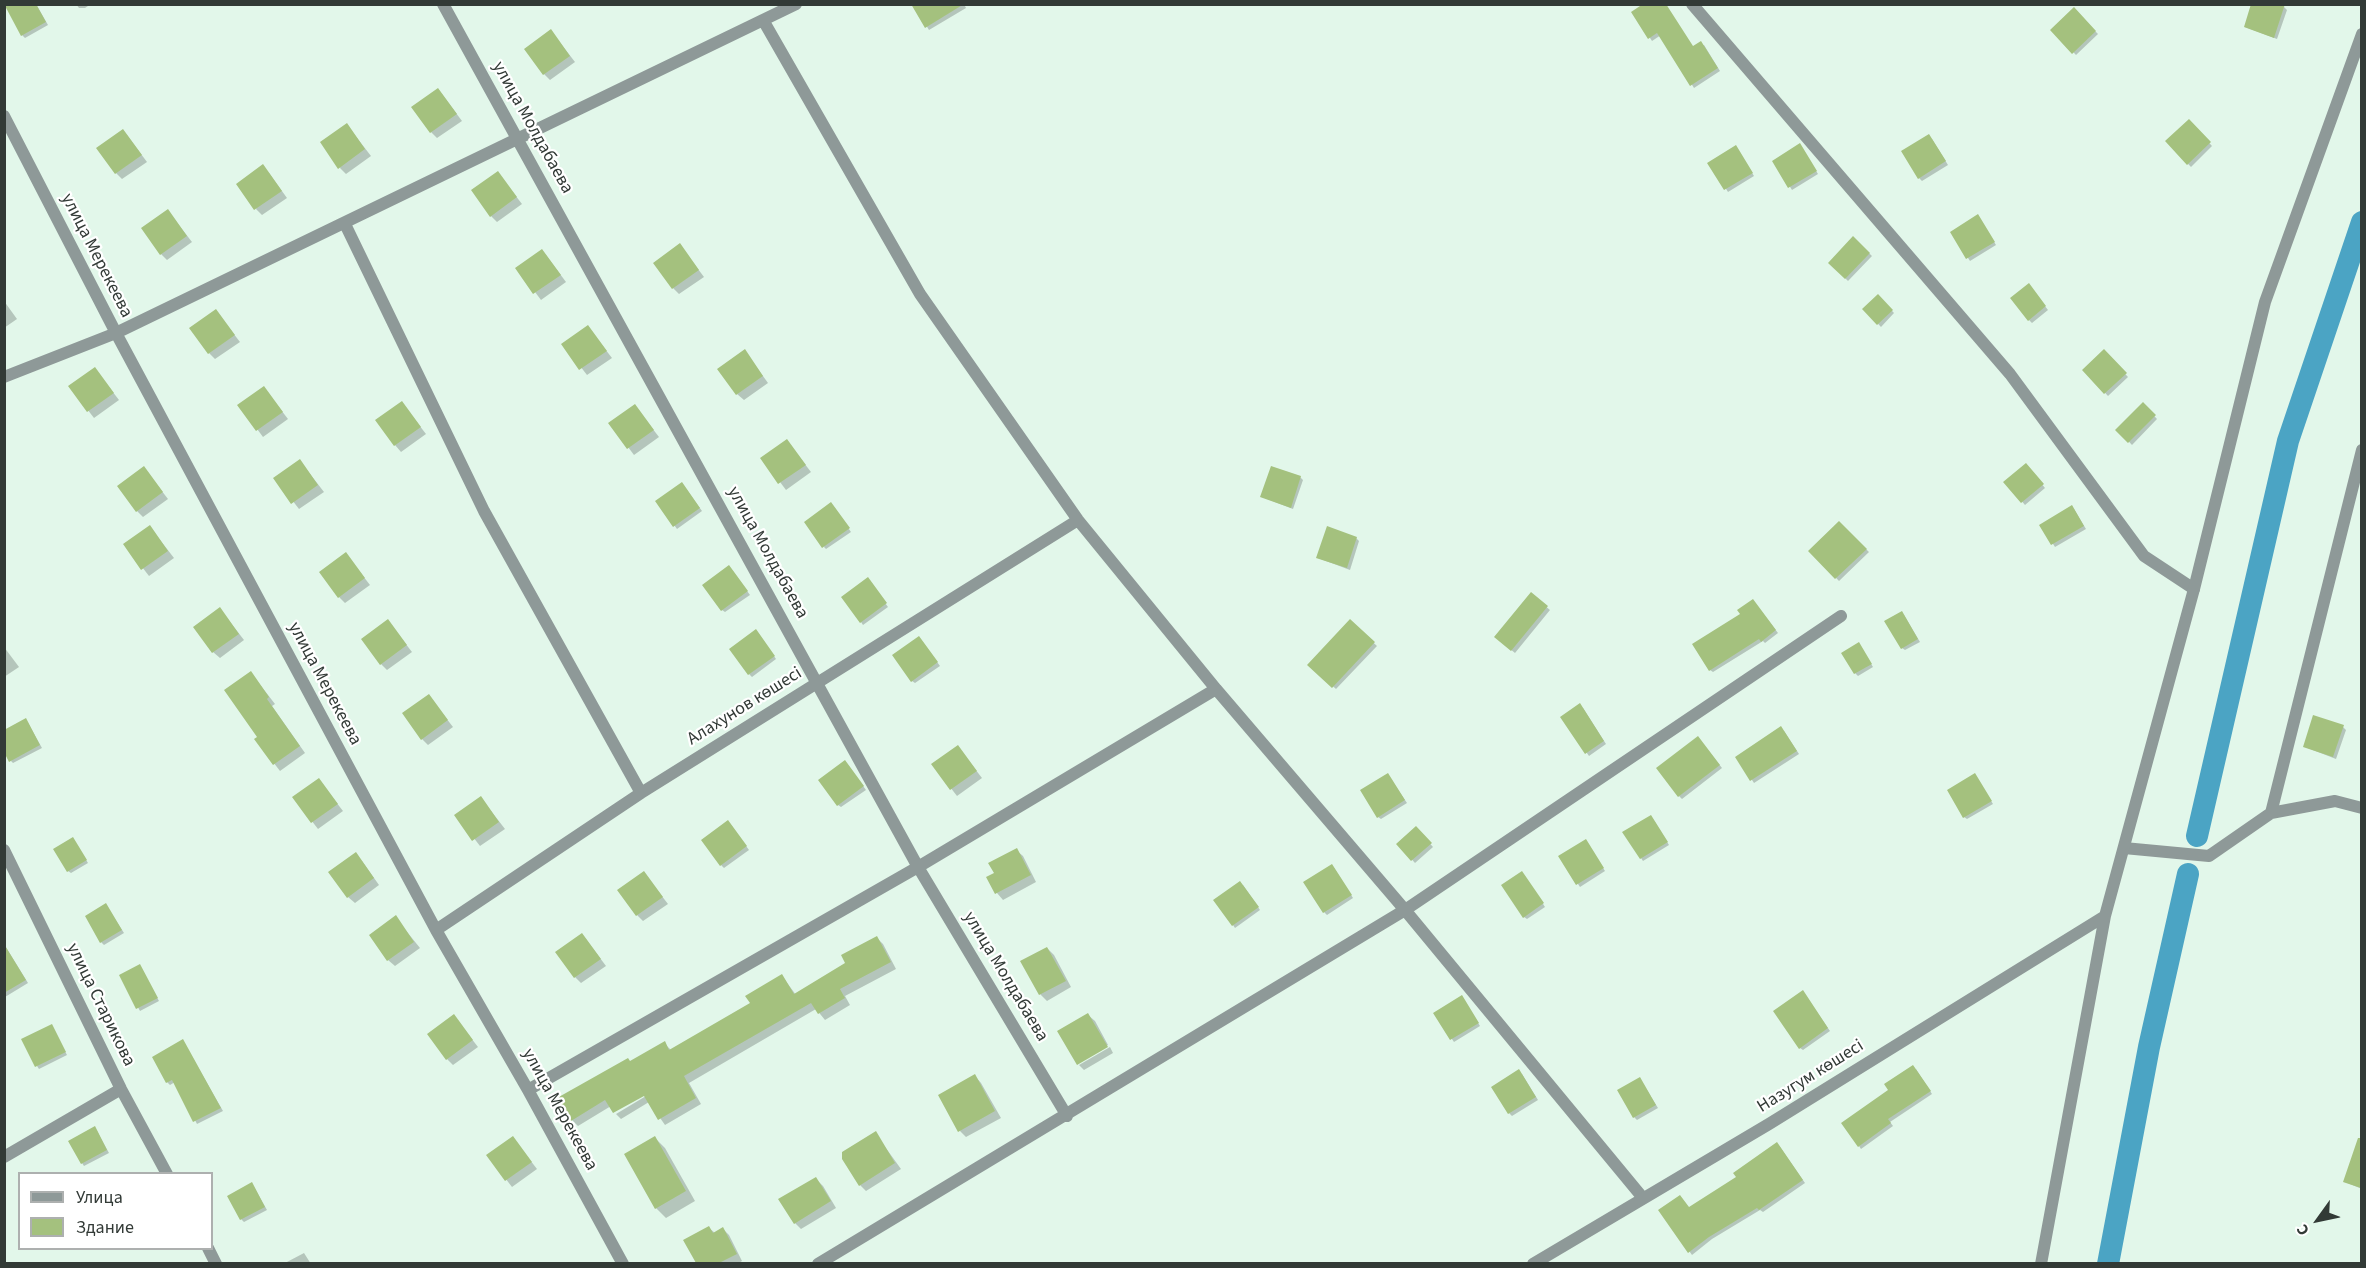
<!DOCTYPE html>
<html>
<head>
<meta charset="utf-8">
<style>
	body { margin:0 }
	#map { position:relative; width:2366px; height:1268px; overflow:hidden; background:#e2f7ea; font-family:"Source Sans 3",sans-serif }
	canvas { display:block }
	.frame { position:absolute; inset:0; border:6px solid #323a36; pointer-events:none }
	.legend { position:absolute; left:18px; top:1172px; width:195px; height:78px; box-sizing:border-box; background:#fff; border:2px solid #adb0af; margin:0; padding:8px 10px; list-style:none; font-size:18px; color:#323a36 }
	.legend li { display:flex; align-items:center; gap:12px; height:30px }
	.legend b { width:30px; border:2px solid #adb0af }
	.north { position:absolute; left:2288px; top:1190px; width:60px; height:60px; -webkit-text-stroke:4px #fff; paint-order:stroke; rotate:237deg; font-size:16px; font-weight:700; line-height:24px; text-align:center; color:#323a36 }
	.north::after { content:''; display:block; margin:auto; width:21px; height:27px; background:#323a36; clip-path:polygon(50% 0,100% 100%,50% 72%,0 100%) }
</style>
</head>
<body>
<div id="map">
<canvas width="2366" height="1268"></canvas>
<div class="frame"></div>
<ul class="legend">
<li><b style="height:8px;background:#8e9998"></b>Улица</li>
<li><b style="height:16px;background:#a4c17e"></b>Здание</li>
</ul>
<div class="north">С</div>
</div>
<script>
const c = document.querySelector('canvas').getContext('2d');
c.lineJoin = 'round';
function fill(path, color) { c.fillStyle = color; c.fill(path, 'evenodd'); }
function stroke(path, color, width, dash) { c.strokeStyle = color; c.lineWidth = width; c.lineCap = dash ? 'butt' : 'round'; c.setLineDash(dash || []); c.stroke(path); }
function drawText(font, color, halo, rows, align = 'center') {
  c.font = font + ' "Source Sans 3",sans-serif'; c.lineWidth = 4.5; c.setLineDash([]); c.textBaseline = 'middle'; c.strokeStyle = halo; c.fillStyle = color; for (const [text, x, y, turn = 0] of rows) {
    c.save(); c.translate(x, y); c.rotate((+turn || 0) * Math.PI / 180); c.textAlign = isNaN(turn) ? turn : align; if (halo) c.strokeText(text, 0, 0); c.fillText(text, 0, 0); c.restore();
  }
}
fill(new Path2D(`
	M36,4l12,21 -23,13 -3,-3z
	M76,4h15l-6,4h-6z
	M913,4h51l2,4 -37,22z
	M2284,7l3,3 -10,29 -32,-12z
	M2074,10l24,24 -22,21 -24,-25z
	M1633,12l60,36 11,-3 16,26 -26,17 -33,-53 -9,6z
	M551,31l24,31 -25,18 -6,-6z
	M438,89l24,32 -25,17 -6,-6z
	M2189,121l23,25 -21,21 -24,-25z
	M347,125l24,31 -25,18 -6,-6z
	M123,130l24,32 -25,17 -6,-6z
	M1932,139l16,26 -26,16 -3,-3z
	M1802,148l16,26 -26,16 -18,-29z
	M1738,150l16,26 -26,16 -18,-29z
	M269,173l18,25 -25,17 -6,-6z
	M498,173l24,31 -25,18 -6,-6z
	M168,211l24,31 -25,18 -6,-6z
	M1980,219l16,26 -26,16 -18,-28z
	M1853,238l19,18 -24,25 -18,-18z
	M680,245l24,32 -25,17 -6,-6z
	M542,250l24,32 -25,18 -24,-32z
	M2031,288l17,22 -16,13 -3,-3z
	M1878,296l16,17 -13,14 -17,-18z
	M4,301l13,18 -13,9z
	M216,311l24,31 -25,17 -6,-6z
	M588,327l24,31 -25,17 -24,-31z
	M745,351l23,32 -24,17 -7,-6z
	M2104,351l24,26 -20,19 -24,-26z
	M95,369l24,31 -25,18 -24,-31z
	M264,388l24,31 -25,18 -23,-31z
	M402,403l24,31 -25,18 -6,-7z
	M2143,404l14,15 -25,26 -14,-15z
	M635,406l24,31 -25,18 -24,-32z
	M787,441l24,31 -25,18 -24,-32z
	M300,461l24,31 -25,17 -24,-31z
	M2026,465l19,23 -20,17 -20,-23z
	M144,468l24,31 -25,18 -6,-6z
	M1300,477l3,3 -10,29 -31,-12z
	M684,486l18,25 -25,18 -20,-28z
	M834,507l17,25 -25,17 -2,-2z
	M2074,509l12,20 -31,18 -14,-22z
	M1839,523l30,29 -30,29 -29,-30z
	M150,527l24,31 -25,18 -24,-31z
	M1356,538l3,3 -9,29 -32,-12z
	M346,554l24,31 -25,18 -6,-6z
	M732,570l18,25 -25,17 -3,-2z
	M870,582l18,25 -25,18 -2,-3z
	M1531,594l19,16 -35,43 -16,-13z
	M1755,603l23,30 -13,10 -2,-2 -50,31 -3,-2 32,-56z
	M220,609l24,31 -24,18 -7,-6z
	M1904,615l16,27 -15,8 -3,-2z
	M388,621l24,31 -25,18 -6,-6z
	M1350,621l27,25 -41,43 -27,-24z
	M759,634l17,25 -24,18 -3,-3z
	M922,641l18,25 -25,17 -3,-2z
	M4,647l15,20 -15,10z
	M1861,647l12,20 -15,9 -3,-3z
	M251,673l24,31 -3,2 33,47 -25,18 -24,-31 3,-3z
	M429,696l24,31 -25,18 -6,-6z
	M1583,708l23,36 -17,12 -27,-38z
	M28,723l14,25 -29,15 -2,-2z
	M2343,727l3,3 -10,29 -31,-12z
	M1784,731l15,23 -45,29 -17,-26z
	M1700,740l22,28 -40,31 -3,-3z
	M958,747l24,31 -25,18 -24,-31z
	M848,765l18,25 -25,17 -3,-2z
	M1388,775l19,28 -26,16 -3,-2z
	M1975,775l18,29 -26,15 -3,-2z
	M319,780l24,31 -25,18 -24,-31z
	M481,798l24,31 -25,17 -24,-31z
	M1653,819l16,26 -26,16 -2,-3z
	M731,825l18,25 -25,18 -3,-3z
	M1416,828l17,19 -18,16 -17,-19z
	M75,842l13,21 -17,10 -3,-2z
	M1588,844l17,27 -25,16 -20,-30z
	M1016,850l7,6 13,26 -33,18 -6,-7 -9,-16 8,-4z
	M362,861l17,24 -24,18 -7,-6z
	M1334,868l19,30 -26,17 -3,-3z
	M644,873l24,31 -25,17 -6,-6z
	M1525,876l20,31 -18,12 -3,-2z
	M1243,885l17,25 -25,18 -2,-3z
	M106,905l18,28 -20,12 -3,-3z
	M395,917l25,31 -25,18 -7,-6z
	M582,934l24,32 -25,17 -6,-6z
	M877,938l6,6 13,25 -51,27 5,9 -25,15 -9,-11 -127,74 12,21 -36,21 -16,-23 -28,17 -5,-5 35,-21 -40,13 -33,20 -6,-6 59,-58 33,-19 7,7 81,-46 30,-28 14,19 51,-31z
	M4,944l24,39 -23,14 -1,-1z
	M1047,948l7,7 17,32 -24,14 -7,-7 -18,-32z
	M140,966l19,35 -19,10 -19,-35z
	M1805,995l25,36 -27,19 -3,-2z
	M1464,1000l16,26 -26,16 -19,-28z
	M1088,1015l7,6 13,24 -31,18z
	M454,1016l24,31 -25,18 -6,-6z
	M51,1025l16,30 -28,14 -2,-3z
	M183,1041l40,70 -26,13 -22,-42 -5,3 -3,-3z
	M1110,1047l3,6 -29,17 -5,-5z
	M1916,1069l16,25 -42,28 3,4 -32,23 -2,-3z
	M1522,1074l16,26 -26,16 -3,-3z
	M975,1076l6,7 20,35 -35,19 -6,-6z
	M1640,1079l18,29 -21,12 -3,-3z
	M97,1131l12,22 -25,13 -2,-3z
	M875,1133l26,36 -35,22 -6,-6z
	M513,1138l24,31 -25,18 -24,-31z
	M655,1138l10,10 30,53 -29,17 -10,-10z
	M1780,1147l25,36 -42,29 -3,-2 -48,29 -20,16 -32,-45 29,-1 49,-31z
	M2355,1153l7,2v34l-17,-7z
	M816,1179l7,7 13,22 -35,21 -6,-6z
	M254,1187l13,23 -23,12 -3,-3z
	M709,1228l6,5 8,-4 6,6 13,26 -5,3h-39l-13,-24z
	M304,1253l7,11 -26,-1z`), '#0003');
stroke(new Path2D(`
	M2197,836l91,-395 74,-219
	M2108,1264l41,-217 39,-173`), '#4ba4c4', 22);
fill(new Path2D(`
	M4,4h32l10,18 -25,14z
	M911,4h53l-39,24z
	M1643,4h23l27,42 8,-5 17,27 -28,18 -33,-53 -9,6 -17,-27z
	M2251,4h34l-11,34 -30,-11z
	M2074,7l22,24 -24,23 -22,-24z
	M551,29l19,27 -27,19 -19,-26z
	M438,88l19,26 -27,19 -19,-26z
	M2189,119l22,23 -24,23 -22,-24z
	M347,123l18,26 -27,20 -18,-27z
	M123,129l19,26 -27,19 -19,-26z
	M1929,134l17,27 -28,18 -17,-28z
	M1800,143l17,28 -29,17 -16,-27z
	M1736,145l17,28 -29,17 -17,-27z
	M263,164l19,27 -28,19 -18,-26z
	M498,171l19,26 -27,20 -19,-27z
	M168,209l19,27 -27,19 -19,-27z
	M1978,214l17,28 -29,17 -16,-27z
	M1853,236l17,17 -25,26 -17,-16z
	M680,243l19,27 -27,19 -19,-26z
	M542,249l19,26 -28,19 -18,-26z
	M2029,283l17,23 -18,15 -18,-23z
	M1878,294l15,16 -16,15 -15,-16z
	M216,309l19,26 -27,19 -19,-26z
	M588,325l19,26 -28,19 -18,-26z
	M745,349l18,27 -27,19 -19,-26z
	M2104,349l23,24 -23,21 -22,-24z
	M95,367l19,26 -27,19 -19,-26z
	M264,386l19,26 -27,19 -19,-26z
	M402,401l19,26 -27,19 -19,-26z
	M2143,402l13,13 -28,28 -13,-13z
	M635,404l19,26 -27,19 -19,-26z
	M787,439l19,26 -28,19 -18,-26z
	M300,459l18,26 -27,19 -18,-26z
	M2026,463l18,21 -23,19 -18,-21z
	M144,466l19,26 -27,20 -19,-26z
	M1271,466l30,10 -10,32 -31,-11z
	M682,482l18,26 -27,19 -18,-26z
	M831,502l19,26 -28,20 -18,-26z
	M2072,505l12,21 -33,19 -12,-20z
	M1839,521l28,28 -32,30 -27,-28z
	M150,525l18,26 -27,19 -18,-26z
	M1327,526l30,11 -10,31 -31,-10z
	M346,552l19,26 -27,20 -19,-26z
	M729,565l19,26 -27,20 -19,-26z
	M868,577l19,26 -27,20 -19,-26z
	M1531,592l17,14 -37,45 -17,-14z
	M1753,599l23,31 -15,12 -2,-3 -50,32 -17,-27 48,-30 -3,-4z
	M220,607l19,27 -27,19 -19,-26z
	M1902,611l16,28 -17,10 -17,-28z
	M388,619l19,26 -27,20 -19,-26z
	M1350,619l25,23 -43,46 -25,-23z
	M756,629l19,27 -27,19 -19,-26z
	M919,636l19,26 -27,20 -19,-27z
	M1859,642l13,22 -18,10 -13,-21z
	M251,671l18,26 -2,2 33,47 -27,19 -19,-26 3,-2 -33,-47z
	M429,694l19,26 -27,20 -19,-27z
	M1580,703l24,38 -19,13 -25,-37z
	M2313,715l31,10 -11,32 -30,-10z
	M26,718l14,27 -31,17 -5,-10v-22z
	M1781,726l16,25 -47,30 -15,-24z
	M1698,736l22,29 -42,32 -22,-29z
	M958,745l19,26 -27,19 -19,-26z
	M845,760l19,26 -27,20 -19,-26z
	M1388,773l17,27 -28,18 -17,-28z
	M1975,773l17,28 -29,17 -16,-28z
	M319,778l19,26 -27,19 -19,-26z
	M481,796l18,26 -27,19 -18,-26z
	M1651,815l17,27 -28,17 -18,-27z
	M728,820l19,26 -27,20 -19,-26z
	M1416,826l16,17 -21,18 -15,-17z
	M73,837l14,23 -20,12 -14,-23z
	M1586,839l18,29 -28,17 -18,-29z
	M1017,848l14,27 -36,19 -9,-17 8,-4 -6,-10z
	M356,852l18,26 -27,20 -19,-26z
	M1332,864l20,31 -29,18 -20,-31z
	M644,871l19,26 -27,19 -19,-26z
	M1522,871l22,32 -21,15 -22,-33z
	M1240,881l19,26 -27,19 -19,-26z
	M106,903l16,27 -22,13 -15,-27z
	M396,915l18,27 -27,19 -18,-26z
	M582,933l19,26 -27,19 -19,-26z
	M877,936l14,26 -51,27 5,9 -27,16 -7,-11 -127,73 12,22 -38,22 -14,-24 -31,17 -8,-13 -34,21 -14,-23 71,-40 2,3 35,-20 4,9 81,-47 -5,-7 37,-22 12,20 51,-31 -4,-8z
	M4,944l22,36 -22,13z
	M1047,947l19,34 -27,14 -19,-34z
	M140,964l18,34 -22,11 -17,-34z
	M1803,990l25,38 -29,21 -26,-38z
	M1462,995l17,28 -29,17 -17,-27z
	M1088,1013l20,34 -31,18 -20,-34z
	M454,1014l19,26 -27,20 -19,-26z
	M52,1024l14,28 -31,15 -14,-28z
	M183,1039l38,69 -28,14 -21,-42 -6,3 -14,-26z
	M1913,1065l18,26 -43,28 3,4 -33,24 -17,-24 47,-33 -4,-6z
	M1519,1069l17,28 -28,17 -17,-27z
	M975,1074l20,37 -37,21 -20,-37z
	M1640,1077l16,28 -23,13 -16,-28z
	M95,1126l12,24 -26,14 -13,-23z
	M876,1131l19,32 -36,23 -17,-27v-7z
	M513,1136l19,26 -27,19 -19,-26z
	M655,1136l31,55 -31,18 -31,-55z
	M2358,1138h3v50l-18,-6z
	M1777,1142l26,38 -44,30 -2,-2 -48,29 -21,16 -30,-43 22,-15 9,12 47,-30 -3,-4z
	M816,1177l15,24 -37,23 -16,-25z
	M252,1182l13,25 -25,13 -13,-24z
	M709,1226l4,7 10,-6 14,27 -18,9h-23l-13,-23z`), '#a4c17e');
stroke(new Path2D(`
	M443,4l475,863 149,249
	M1692,4l318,370 134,182 50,33
	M763,20l157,274 158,226 138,169 189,221 238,288
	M4,116l112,217 320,597 92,160 95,174
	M345,224l139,287 157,282
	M4,377l112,-44 680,-329
	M2271,813l91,-363
	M2124,848l85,8 62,-43 64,-12 27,7
	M4,850l117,239 46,85
	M436,930l205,-137 437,-273
	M528,1090l390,-223 298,-178
	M4,1157l117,-68
	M208,1248l8,16
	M818,1264l587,-354 436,-294`), '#8e9998', 12);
stroke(new Path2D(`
	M1533,1264l236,-140 336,-208
	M2041,1264l64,-348 89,-327 71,-287 97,-268`), '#8e9998', 12);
drawText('18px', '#323a36', '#fff', [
	["улица Молдабаева",532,128,61],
	["улица Мерекеева",96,256,63],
	["улица Молдабаева",767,553,61],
	["улица Мерекеева",324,684,62],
	["Алахунов көшесі",745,707,-32],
	["улица Молдабаева",1005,977,59],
	["улица Старикова",100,1005,64],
	["Назугум көшесі",1811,1077,-32],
	["улица Мерекеева",559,1110,61]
]);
</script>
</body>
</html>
